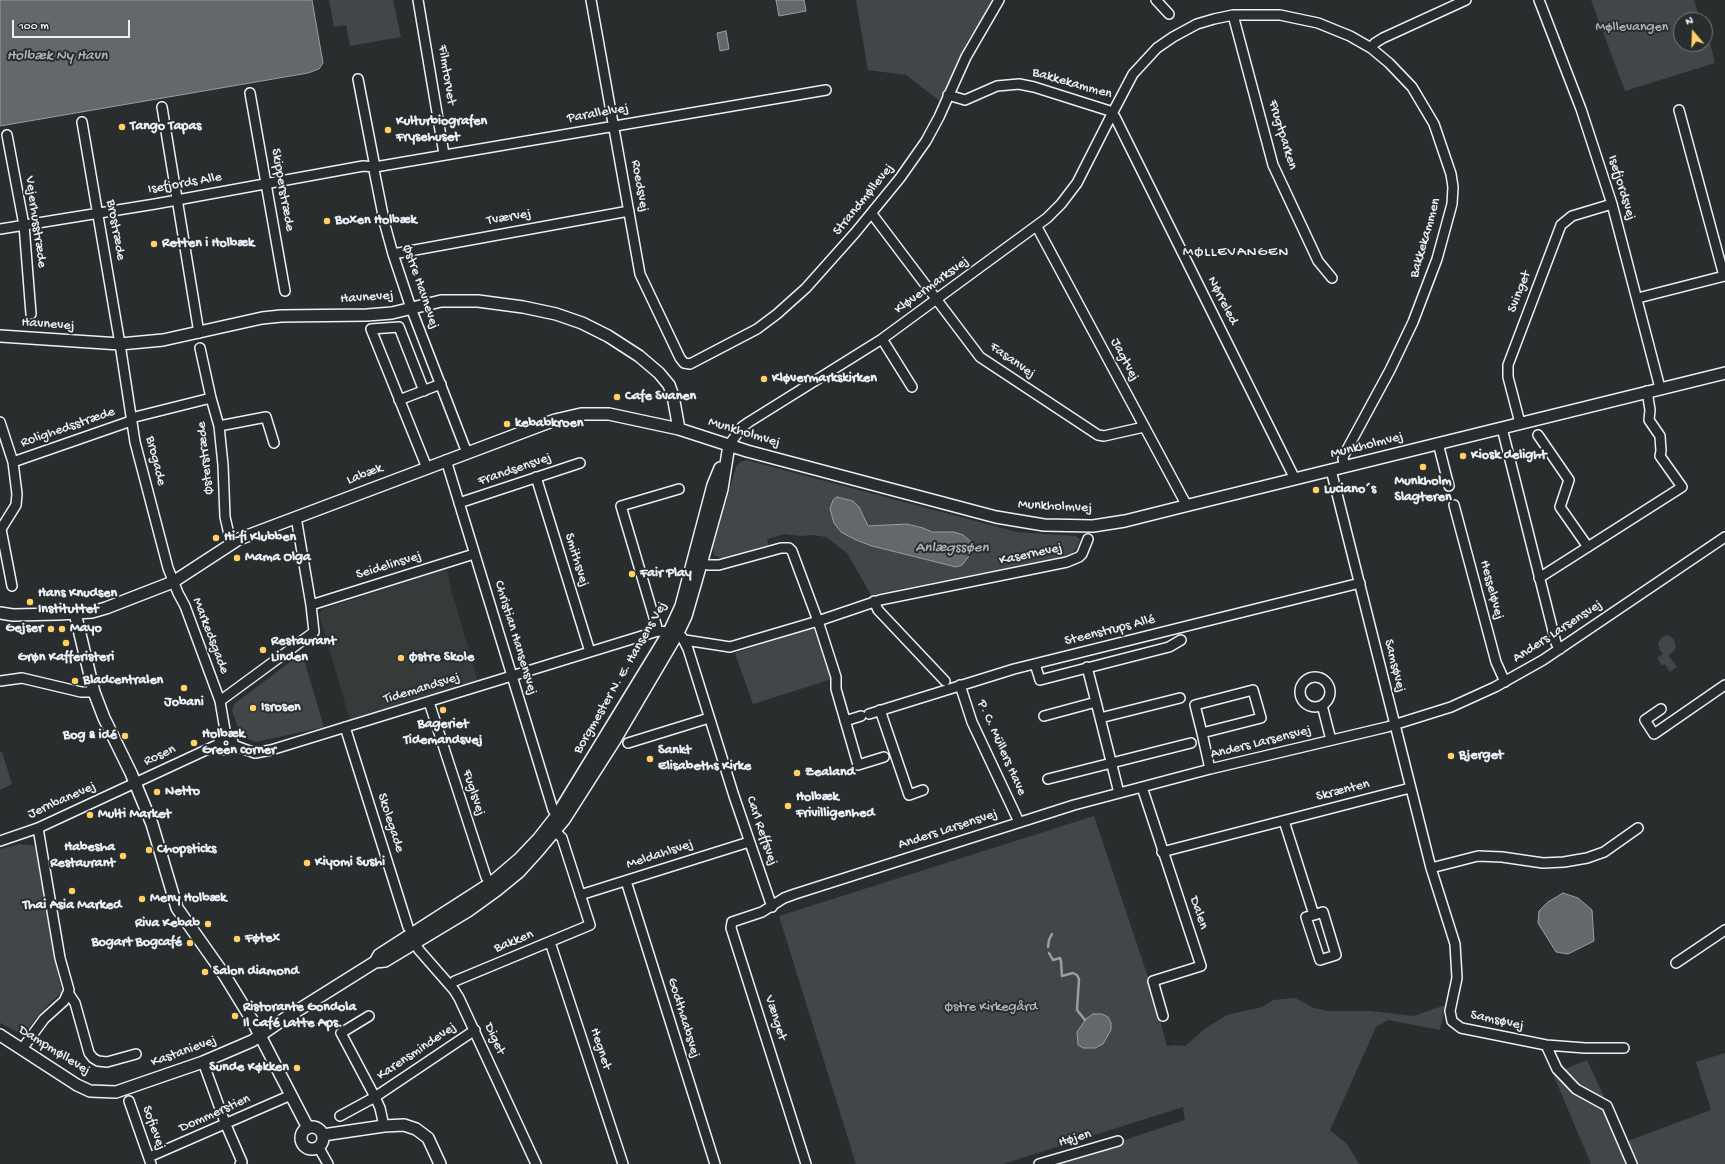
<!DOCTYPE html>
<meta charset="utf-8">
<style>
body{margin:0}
#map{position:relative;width:1725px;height:1164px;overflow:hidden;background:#2a2d2e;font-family:"Gochi Hand",sans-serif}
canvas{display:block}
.north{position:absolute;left:1673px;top:12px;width:40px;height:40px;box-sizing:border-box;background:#2a2d2e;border:1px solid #767b7f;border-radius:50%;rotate:341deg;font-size:11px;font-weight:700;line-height:16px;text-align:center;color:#e8f1f8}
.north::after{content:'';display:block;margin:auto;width:14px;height:18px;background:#ffd166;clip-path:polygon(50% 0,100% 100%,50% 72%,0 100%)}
.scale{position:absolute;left:12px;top:20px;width:118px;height:18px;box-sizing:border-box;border:2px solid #e8f1f8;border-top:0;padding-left:5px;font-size:12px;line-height:14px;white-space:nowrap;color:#e8f1f8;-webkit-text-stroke:3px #2a2d2e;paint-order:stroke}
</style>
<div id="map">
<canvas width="1725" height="1164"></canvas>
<div class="north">N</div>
<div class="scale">100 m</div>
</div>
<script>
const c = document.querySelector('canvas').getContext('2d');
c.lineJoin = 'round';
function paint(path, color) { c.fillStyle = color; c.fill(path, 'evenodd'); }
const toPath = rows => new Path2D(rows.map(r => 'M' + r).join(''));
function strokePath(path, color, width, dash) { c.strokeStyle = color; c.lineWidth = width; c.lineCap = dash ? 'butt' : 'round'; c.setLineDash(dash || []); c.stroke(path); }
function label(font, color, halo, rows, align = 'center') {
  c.font = font + ' "Gochi Hand",sans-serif'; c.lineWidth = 4; c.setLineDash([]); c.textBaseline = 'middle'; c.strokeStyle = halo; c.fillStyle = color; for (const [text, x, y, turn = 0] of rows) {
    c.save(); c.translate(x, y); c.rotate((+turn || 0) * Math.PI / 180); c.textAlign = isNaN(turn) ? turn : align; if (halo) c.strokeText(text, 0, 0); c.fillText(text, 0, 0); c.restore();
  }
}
paint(toPath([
 [447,569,451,589,478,681,350,720,319,614,323,609]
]), '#363a3b');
paint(toPath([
 [329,0,393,0,401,37,350,46,346,25,334,27],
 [856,0,995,0,967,42,941,102,906,75,868,70],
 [1591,0,1694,0,1700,20,1681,20,1681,44,1705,44,1705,32,1707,31,1715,63,1625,91],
 [746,460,1017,532,1076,536,1080,540,1077,547,1071,555,871,595,847,553,826,537,812,535,800,536,785,534,767,539,768,545,722,558,714,555,713,548,736,467,740,462],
 [815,627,832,679,753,704,735,653],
 [1668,635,1674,639,1676,648,1672,653,1668,655,1677,667,1670,672,1665,664,1662,666,1657,658,1663,654,1660,651,1658,643,1662,637],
 [302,653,324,727,256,742,245,738,239,730,232,711,234,704],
 [0,752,2,752,12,784,0,790],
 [1094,816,1148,977,1167,1046,1174,1045,1185,1046,1206,1028,1227,1015,1262,1007,1273,1000,1295,998,1314,1008,1328,1011,1370,1011,1414,1016,1445,1005,1440,1030,1388,1020,1376,1027,1330,1130,1347,1144,1359,1164,1052,1164,1185,1120,1183,1107,1003,1164,856,1164,779,916],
 [20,844,35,846,55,962,62,992,41,1012,23,1035,0,1023,0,849],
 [1725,1053,1725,1164,1591,1164,1553,1074,1587,1060,1625,1142,1711,1110,1696,1062]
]), '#424648');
const water = toPath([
 [0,0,312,0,323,63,319,69,308,73,0,126,0,0],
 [776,0,804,0,806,11,779,16,776,0],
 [726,31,729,49,720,51,717,33,726,31],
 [837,497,853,501,859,507,868,526,907,524,923,528,932,532,954,532,963,535,970,541,973,545,972,552,962,565,956,567,872,546,856,540,841,532,834,523,830,509,833,500,837,497],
 [1563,893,1578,898,1592,910,1594,941,1568,954,1556,952,1538,923,1539,911,1548,902,1563,893],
 [1093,1014,1102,1014,1108,1017,1111,1023,1111,1030,1103,1044,1095,1048,1083,1048,1078,1045,1077,1032,1086,1019,1093,1014]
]);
paint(water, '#63686b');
strokePath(water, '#989fa3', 1);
strokePath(toPath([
 [1048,947,1049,940,1052,934],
 [1049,953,1053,960,1060,958,1061,961,1062,976,1073,973,1077,975,1079,979,1077,1010,1085,1020]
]), '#989fa3', 2.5);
const minor = toPath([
 [418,0,444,154],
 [591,0,640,274,680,358,684,363,690,364,757,329,777,314,806,288,855,233,900,178,926,141,939,117,966,57,999,0],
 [1156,0,1169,14],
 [1539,0,1581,109,1612,204,1660,388],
 [1233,15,1273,165,1318,261,1332,278],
 [1371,48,1375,43,1383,38,1466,0],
 [358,79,375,167,374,170,385,225,393,254,411,308,467,453],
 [250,93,285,291],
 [948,95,965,100,997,86,1019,84,1034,87,1113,112,1133,74,1157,48,1173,37,1197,24,1214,19,1233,15,1280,15,1318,23,1350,36,1371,48,1389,63,1412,87,1434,124,1451,174,1453,187,1452,204,1437,259,1413,322,1390,370,1344,455,1343,459,1345,466],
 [162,107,199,333],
 [1111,115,1115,117,1295,479],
 [82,122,120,344,135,442,168,568,178,593,185,606,220,701,226,736],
 [7,135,24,225,31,314],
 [872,214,980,357,1098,435,1104,436,1144,427],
 [1037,227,1187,506],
 [0,229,155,204,363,166,375,167,826,90],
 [393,254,629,211],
 [1638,298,1724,276,1679,110],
 [882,339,912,387],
 [200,348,211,398,219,426,223,465,225,517,231,543],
 [424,391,399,327,371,329,427,468],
 [399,400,441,384],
 [131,418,211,398],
 [0,422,13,462,17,494,16,505,1,529],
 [1520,423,1508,377,1508,365,1561,225,1572,216,1612,204],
 [219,426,266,417,274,443],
 [1502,428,1556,643,1560,649],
 [1538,435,1569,480,1560,507,1588,547],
 [1438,443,1449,486],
 [729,445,742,427,749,422,882,339,1047,218,1061,204,1077,183,1113,112],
 [446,460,553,810,561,818],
 [13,462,131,421],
 [1331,470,1431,868,1455,944,1457,978,1450,1011,1452,1021,1461,1028,1546,1045,1585,1048,1624,1048],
 [536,477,590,652],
 [459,503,580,463],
 [1454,505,1496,662,1505,682],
 [1,529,12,586],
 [695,563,709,565,719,565,781,548,789,548,792,551,818,621,836,677,836,689,858,765,884,757],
 [1539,578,1682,487,1660,456,1661,451,1660,436,1649,420,1650,410,1647,391],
 [874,601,878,610,945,681],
 [311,605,474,554],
 [658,631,621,506,679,489],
 [682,637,688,649,734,796,772,907],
 [685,640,730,647,818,621,880,600,1067,562,1079,557,1082,554,1088,539],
 [1035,664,1040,680,1169,647,1181,640],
 [1087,667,1096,702],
 '1300 692a15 15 0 1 1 30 0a15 15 0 1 1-30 0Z',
 [0,681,22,678,81,692,94,692],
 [960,685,972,722,1019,822],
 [220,701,314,632,311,605,296,517],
 [429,702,486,877,495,888],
 [1322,705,1331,740],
 [1661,709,1645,720,1654,734,1725,685],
 [880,710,909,795,923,790],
 [869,714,1014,669,1360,583],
 [1044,716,1096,702,1119,793],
 [1100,718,1180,698],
 [845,721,861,716],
 [345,727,408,927],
 [1202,733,1261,718,1253,690,1195,705,1202,733,1210,769],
 '219 743a7 7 0 1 1 14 0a7 7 0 1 1-14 0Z',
 [628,743,709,718],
 [233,745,255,753,271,750,658,631,669,632],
 [1048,779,1191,743],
 [1142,787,1201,966,1153,981,1163,1016],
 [1284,821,1314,915,1306,917,1320,960,1336,955,1323,912,1314,915],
 [0,841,38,828,219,744],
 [1162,852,1410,788],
 [1431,868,1478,856,1502,857,1543,863,1564,862,1587,858,1604,852,1638,828],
 [626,881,715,1164],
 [580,895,749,842],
 [412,939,419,950,454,990,459,998,536,1164],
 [550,942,623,1164],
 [1676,963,1725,930],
 [450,985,455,981,590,925,562,838,551,827],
 [69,994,75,1003,89,1053,93,1058,98,1061,107,1062,136,1054],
 [369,1016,341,1033,375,1097,380,1108,384,1126],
 [1546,1045,1557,1069,1576,1089,1607,1106,1632,1164],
 [22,1049,44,1019,64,1001,69,990,60,958,38,828],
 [203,1062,226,1125,242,1162,240,1164],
 [129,1101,151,1164],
 [340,1116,375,1097,475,1030],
 [319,1148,328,1164],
 [149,1157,291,1095],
 [806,1164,731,928,732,922,762,912,784,898,795,894,1074,805,1210,769,1387,727,1451,707,1495,687,1543,660,1725,537],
 [1039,1164,1118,1141]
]);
const tertiary = toPath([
 [0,336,120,344,163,340,262,318,281,316,367,315,392,313,441,301,478,301,523,307,556,314,582,323,608,336,639,356,659,373,669,385,673,396,679,429],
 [0,613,13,615,59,614,92,612,106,608,173,582,239,539,555,420,581,414,609,414,679,429,747,451,996,517,1044,525,1093,526,1125,521,1185,506,1725,373],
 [75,613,94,692,104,718,131,773,152,824,177,908,225,976,252,1020,308,1128],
 [375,962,379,955,491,883,519,859,539,838,557,815,669,632,681,606,713,485,720,468],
 [0,1035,77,1085,90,1091,116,1092,203,1062,252,1041,284,1019,375,962,385,961,468,911,497,890,519,872,538,851,564,820,615,740,678,633,686,616,701,564,722,489,729,445],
 '301 1138a11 11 0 1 1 22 0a11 11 0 1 1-22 0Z',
 [323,1135,384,1126,404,1125,416,1129,428,1138,440,1164]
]);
strokePath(minor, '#e8f1f8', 12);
strokePath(tertiary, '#e8f1f8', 14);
strokePath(minor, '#2a2d2e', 9);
strokePath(tertiary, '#2a2d2e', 11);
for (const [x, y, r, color] of [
 [122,127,4,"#ffd166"],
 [388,130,4,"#ffd166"],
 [327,221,4,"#ffd166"],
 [154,244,4,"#ffd166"],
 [764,379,4,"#ffd166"],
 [617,397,4,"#ffd166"],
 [507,424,4,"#ffd166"],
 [1463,456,4,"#ffd166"],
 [1423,467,4,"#ffd166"],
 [1316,490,4,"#ffd166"],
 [216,538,4,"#ffd166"],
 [237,558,4,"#ffd166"],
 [632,574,4,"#ffd166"],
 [30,602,4,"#ffd166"],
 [51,629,4,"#ffd166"],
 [62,629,4,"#ffd166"],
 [66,643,4,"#ffd166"],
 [263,650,4,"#ffd166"],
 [401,658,4,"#ffd166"],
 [75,681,4,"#ffd166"],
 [184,688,4,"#ffd166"],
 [253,708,4,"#ffd166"],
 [443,710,4,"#ffd166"],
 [125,736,4,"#ffd166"],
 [194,743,4,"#ffd166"],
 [1451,756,4,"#ffd166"],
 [650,759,4,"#ffd166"],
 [797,773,4,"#ffd166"],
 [157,792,4,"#ffd166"],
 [788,806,4,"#ffd166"],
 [90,815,4,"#ffd166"],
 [149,850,4,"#ffd166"],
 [123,856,4,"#ffd166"],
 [307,863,4,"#ffd166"],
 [72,891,4,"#ffd166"],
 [142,899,4,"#ffd166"],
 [208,924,4,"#ffd166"],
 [237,939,4,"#ffd166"],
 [190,943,4,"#ffd166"],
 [205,972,4,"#ffd166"],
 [235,1016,4,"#ffd166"],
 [297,1068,4,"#ffd166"]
]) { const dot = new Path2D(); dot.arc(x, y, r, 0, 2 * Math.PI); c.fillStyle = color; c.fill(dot); strokePath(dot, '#2a2d2e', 1.5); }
label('14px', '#aeb5ba', '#2a2d2e', [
 ["Møllevangen",1632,28],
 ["Østre Kirkegård",991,1008]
]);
label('14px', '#e8f1f8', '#2a2d2e', [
 ["Filmtorvet",446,75,81],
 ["Bakkekammen",1072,84,16],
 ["Parallelvej",598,114,-10],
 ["Frugtparken",1282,135,73],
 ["Isefjords Alle",185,184,-10],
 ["Roedsvej",639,186,80],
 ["Isefjordsvej",1621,188,73],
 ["Skipperstræde",282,190,80],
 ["Strandmøllevej",864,200,-51],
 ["Tværvej",509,218,-10],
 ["Vejerhusstræde",35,222,82],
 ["Brostræde",115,230,80],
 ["Bakkekammen",1426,238,-74],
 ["Kløvermarksvej",932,286,-36],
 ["Østre Havnevej",420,287,71],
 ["Svinget",1520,292,-69],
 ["Havnevej",367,298,-4],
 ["Nørreled",1222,301,63],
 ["Havnevej",48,325,4],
 ["Jagtvej",1124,360,62],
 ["Fasanvej",1012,361,35],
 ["Rolighedsstræde",68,428,-19],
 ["Munkholmvej",744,433,17],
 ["Munkholmvej",1367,446,-14],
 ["Østerstræde",206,458,-96],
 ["Brogade",155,461,76],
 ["Frandsensvej",515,470,-19],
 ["Labæk",365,475,-21],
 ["Munkholmvej",1055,507,3],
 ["Kasernevej",1031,555,-12],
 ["Smithsvej",576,560,73],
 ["Seidelinsvej",389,566,-17],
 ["Hesseløvej",1491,590,75],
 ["Steenstrups Allé",1110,631,-14],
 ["Anders Larsensvej",1558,632,-33],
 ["Markedsgade",210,636,69],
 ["Christian Hansensvej",515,638,73],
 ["Samsøvej",1394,666,76],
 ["Borgmester N. E. Hansens Vej",621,678,-60],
 ["Tidemandsvej",422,689,-17],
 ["Anders Larsensvej",1261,743,-14],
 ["P. C. Müllers Have",1001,748,66],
 ["Rosen",160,756,-25],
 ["Skrænten",1343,791,-14],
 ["Fuglsvej",473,793,72],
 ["Jernbanevej",62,801,-24],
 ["Skolegade",390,823,72],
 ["Anders Larsensvej",948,830,-18],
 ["Carl Reffsvej",761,831,71],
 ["Meldahlsvej",660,855,-18],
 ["Dalen",1198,913,71],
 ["Bakken",514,942,-22],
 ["Godthaabsvej",683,1018,73],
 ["Vænget",775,1018,72],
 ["Samsøvej",1497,1021,12],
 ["Diget",494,1039,65],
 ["Hegnet",600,1049,72],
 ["Dampmøllevej",54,1051,32],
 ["Kastanievej",184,1052,-20],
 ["Karensmindevej",417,1052,-34],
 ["Dommerstien",215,1114,-24],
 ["Sofievej",153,1128,70],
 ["Højen",1075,1139,-16]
]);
label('bold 14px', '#e8f1f8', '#2a2d2e', [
 ["Kulturbiografen",396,122],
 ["Frysehuset",396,138],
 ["Tango Tapas",130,127],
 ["Boxen Holbæk",335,221],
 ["Retten i Holbæk",162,244],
 ["Kløvermarkskirken",772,379],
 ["Cafe Svanen",625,397],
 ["kebabkroen",515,424],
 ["Kiosk delight",1471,456],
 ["Munkholm",1423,482,"center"],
 ["Slagteren",1423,498,"center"],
 ["Luciano´s",1324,490],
 ["Hi-fi Klubben",224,538],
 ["Mama Olga",245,558],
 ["Fair Play",640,574],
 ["Hans Knudsen",38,594],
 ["Instituttet",38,610],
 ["Gejser",43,629,"right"],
 ["Mayo",70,629],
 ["Restaurant",271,642],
 ["Linden",271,658],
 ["Grøn Kafferisteri",66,658,"center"],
 ["Østre Skole",409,658],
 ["Bladcentralen",83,681],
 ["Jobani",184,703,"center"],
 ["Isrosen",261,708],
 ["Bageriet",443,725,"center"],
 ["Tidemandsvej",443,741,"center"],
 ["Holbæk",202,735],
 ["Green corner",202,751],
 ["Bog & idé",117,736,"right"],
 ["Sankt",658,751],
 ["Elisabeths Kirke",658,767],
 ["Bjerget",1459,756],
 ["Zealand",805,773],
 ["Netto",165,792],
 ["Holbæk",796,798],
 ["Frivilligenhed",796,814],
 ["Multi Market",98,815],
 ["Habesha",115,848,"right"],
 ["Restaurant",115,864,"right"],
 ["Chopsticks",157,850],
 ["Kiyomi Sushi",315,863],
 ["Meny Holbæk",150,899],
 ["Thai Asia Marked",72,906,"center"],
 ["Riva Kebab",200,924,"right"],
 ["Føtex",245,939],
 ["Bogart Bogcafé",182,943,"right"],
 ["Salon diamond",213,972],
 ["Ristorante Gondola",243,1008],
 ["Il Café Latte Aps.",243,1024],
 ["Sunde Køkken",289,1068,"right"]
], 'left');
label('italic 15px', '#acb3b9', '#2a2d2e', [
 ["Holbæk Ny Havn",57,57],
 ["Anlægssøen",952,549]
]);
c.letterSpacing = '1px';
label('15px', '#e8f1f8', '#2a2d2e', [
 ["MØLLEVANGEN",1236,253]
]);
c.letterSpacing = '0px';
</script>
